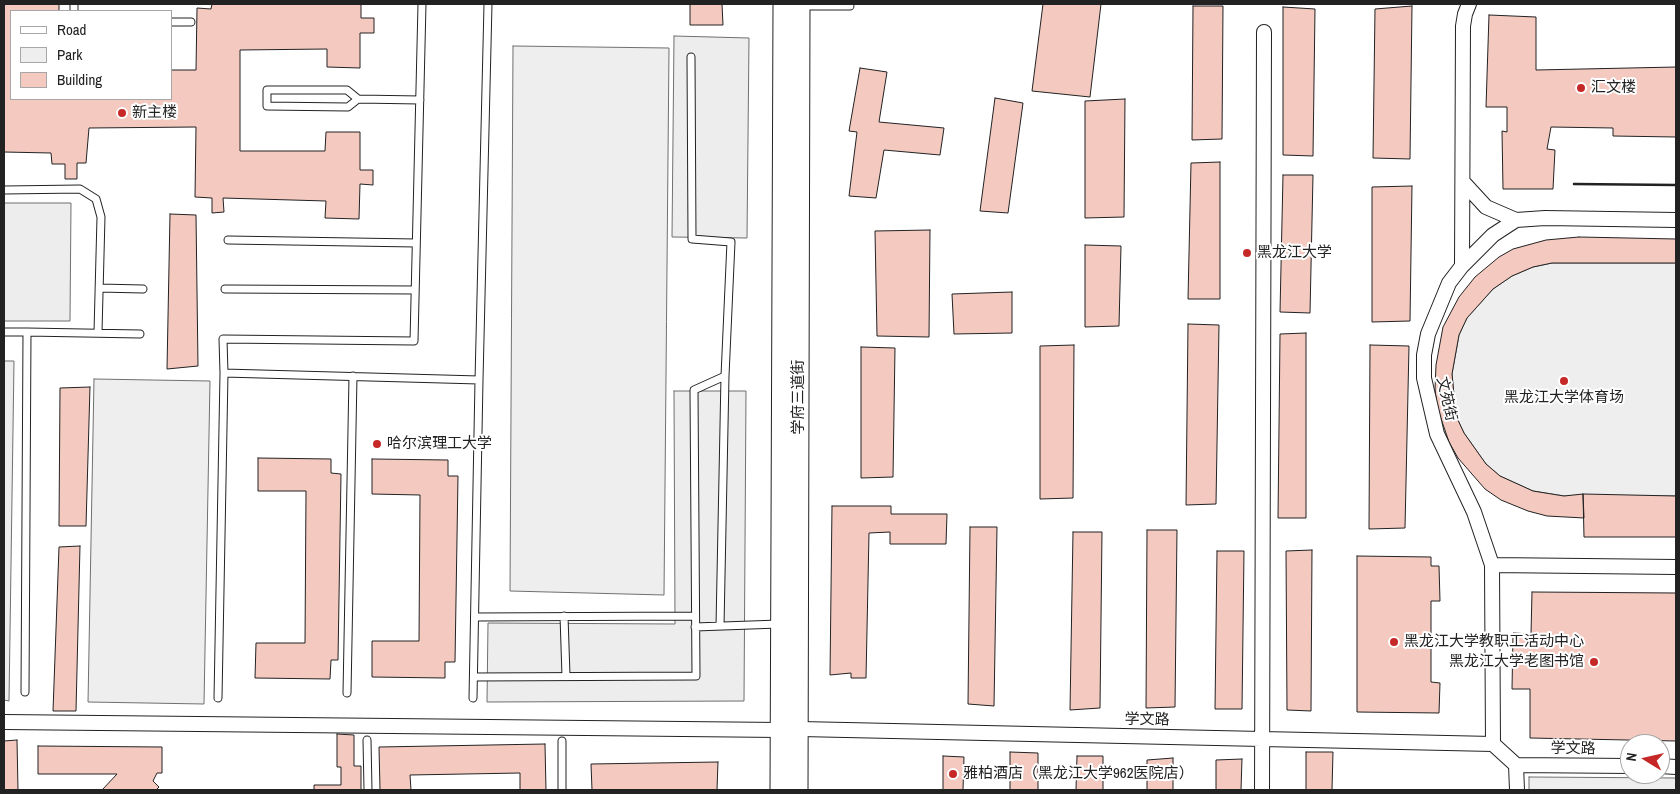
<!DOCTYPE html>
<meta charset="utf-8">
<style>
body{margin:0}
#map{position:relative;width:1680px;height:794px;overflow:hidden;background:#fff;font-family:"Archivo Narrow",sans-serif}
canvas{display:block}
.frame{position:absolute;inset:0;border:5px solid #222;pointer-events:none}
.legend{position:absolute;left:10px;top:10px;width:162px;height:90px;box-sizing:border-box;background:#fff;border:1px solid #a7a7a7;margin:0;padding:6px 9px;list-style:none;font-size:15px;color:#222}
.legend li{display:flex;align-items:center;gap:10px;height:25px}
.legend b{width:25px;border:1px solid #a7a7a7}
.north{position:absolute;left:1620px;top:734px;width:50px;height:50px;box-sizing:border-box;background:#fff;border:1px solid #a7a7a7;border-radius:50%;rotate:279deg;font-size:14px;font-weight:700;line-height:20px;text-align:center;color:#222}
.north::after{content:'';display:block;margin:auto;width:18px;height:22px;background:#c62828;clip-path:polygon(50% 0,100% 100%,50% 72%,0 100%)}
</style>
<div id="map">
<canvas width="1680" height="794"></canvas>
<div class="frame"></div>
<ul class="legend">
<li><b style="height:6px;background:#fff"></b>Road</li>
<li><b style="height:14px;background:#eee"></b>Park</li>
<li><b style="height:14px;background:#f3c9c0"></b>Building</li>
</ul>
<div class="north">N</div>
</div>
<script>
const c = document.querySelector('canvas').getContext('2d');
c.lineJoin = 'round';
function paint(path, color) { c.fillStyle = color; c.fill(path, 'evenodd'); }
const toPath = rows => new Path2D(rows.map(r => 'M' + r).join(''));
function strokePath(path, color, width, dash) { c.strokeStyle = color; c.lineWidth = width; c.lineCap = dash ? 'butt' : 'round'; c.setLineDash(dash || []); c.stroke(path); }
function label(font, color, halo, rows, align = 'center') {
  c.font = font + ' "Archivo Narrow","Noto Sans SC",sans-serif'; c.lineWidth = 4; c.setLineDash([]); c.textBaseline = 'middle'; c.strokeStyle = halo; c.fillStyle = color; for (const [text, x, y, turn = 0] of rows) {
    c.save(); c.translate(x, y); c.rotate((+turn || 0) * Math.PI / 180); c.textAlign = isNaN(turn) ? turn : align; if (halo) c.strokeText(text, 0, 0); c.fillText(text, 0, 0); c.restore();
  }
}
const green = toPath([
 [513,46,669,48,664,595,510,591,513,46],
 [1552,263,1676,263,1676,496,1564,496,1533,491,1500,476,1486,464,1464,433,1456,416,1452,374,1459,335,1467,318,1493,289,1512,276,1533,267,1552,263],
 [4,361,14,361,9,701,4,700,4,361],
 [94,379,210,381,204,704,88,702,94,379],
 [1529,777,1676,778,1676,790,1529,790,1529,777]
]);
paint(green, '#eee');
strokePath(green, '#6f6f6f', 1);
const parking = toPath([
 [674,36,749,38,747,238,672,237,674,36],
 [4,203,71,203,70,321,4,321,4,203],
 [674,391,746,391,744,701,487,702,488,623,675,624,674,391]
]);
paint(parking, '#ededed');
strokePath(parking, '#6f6f6f', 1);
const building = toPath([
 [4,4,59,4,59,11,11,11,11,99,171,99,171,70,196,70,197,8,211,9,212,4,361,4,361,18,374,18,374,33,360,33,360,68,327,67,327,49,240,50,240,151,325,151,326,132,360,132,360,170,373,170,373,185,360,184,359,219,325,218,326,201,223,198,224,212,212,213,212,198,195,197,196,127,89,128,86,163,77,163,77,179,65,179,65,164,52,164,51,153,4,152,4,4],
 [690,4,722,4,723,25,690,25,690,4],
 [1043,4,1101,4,1090,97,1032,91,1043,4],
 [1193,6,1223,6,1222,139,1192,140,1193,6],
 [1412,6,1410,159,1373,158,1375,9,1412,6],
 [1283,7,1315,9,1313,156,1283,155,1283,7],
 [1489,15,1536,17,1536,70,1676,67,1676,137,1613,136,1613,128,1551,127,1547,149,1555,150,1553,189,1503,189,1502,131,1507,132,1507,107,1486,107,1489,15],
 [860,68,887,72,879,122,944,128,940,155,884,150,876,198,849,196,857,132,849,131,860,68],
 [995,98,1023,103,1008,213,980,211,995,98],
 [1125,99,1124,217,1085,218,1085,101,1125,99],
 [1220,162,1220,299,1188,299,1191,163,1220,162],
 [1283,175,1313,175,1310,313,1280,312,1283,175],
 [1412,186,1410,321,1372,322,1372,187,1412,186],
 [170,214,196,215,198,366,167,369,170,214],
 [930,230,929,337,877,336,875,231,930,230],
 [1579,237,1676,239,1676,263,1552,263,1533,267,1512,276,1493,289,1467,318,1459,335,1452,374,1456,416,1464,433,1486,464,1500,476,1533,491,1564,496,1583,494,1584,518,1547,516,1528,511,1501,500,1485,489,1458,458,1449,442,1437,407,1435,389,1436,365,1443,327,1459,297,1475,277,1499,257,1513,249,1546,240,1579,237],
 [1085,245,1121,246,1119,326,1085,327,1085,245],
 [1012,292,1012,333,954,334,952,294,1012,292],
 [1188,324,1219,325,1216,504,1186,505,1188,324],
 [1306,333,1306,518,1278,518,1280,334,1306,333],
 [1074,345,1073,498,1040,499,1040,346,1074,345],
 [1370,345,1409,346,1405,528,1369,529,1370,345],
 [861,347,895,348,893,477,861,478,861,347],
 [90,387,86,526,59,526,60,388,90,387],
 [258,458,331,459,331,473,341,474,338,660,331,660,330,679,255,678,256,643,305,643,306,491,258,491,258,458],
 [372,459,448,460,448,476,458,476,455,662,445,662,445,678,372,677,372,641,419,641,420,495,372,494,372,459],
 [1583,494,1676,496,1676,537,1584,537,1583,494],
 [832,506,891,506,891,514,947,514,946,544,890,544,890,532,869,533,866,678,851,678,851,673,830,675,832,506],
 [970,527,997,527,994,706,968,704,970,527],
 [1147,530,1177,530,1175,707,1146,708,1147,530],
 [1073,532,1102,532,1100,708,1070,710,1073,532],
 [80,546,76,711,53,711,59,547,80,546],
 [1312,550,1311,711,1287,710,1286,551,1312,550],
 [1217,551,1244,551,1242,709,1215,709,1217,551],
 [1357,556,1431,557,1431,566,1439,566,1440,601,1431,601,1431,682,1440,683,1439,713,1357,712,1357,556],
 [1532,592,1676,593,1676,741,1530,738,1530,689,1512,689,1513,633,1531,634,1532,592],
 [337,734,354,735,354,766,361,766,361,790,314,790,314,785,341,785,341,767,337,767,337,734],
 [17,740,18,790,4,790,4,741,17,740],
 [545,744,546,790,520,790,520,773,410,775,411,790,380,790,379,747,545,744],
 [38,746,162,747,162,773,157,773,153,781,159,787,156,790,102,790,117,774,38,774,38,746],
 [1010,752,1038,753,1038,790,1010,790,1010,752],
 [1306,752,1333,752,1332,790,1306,790,1306,752],
 [943,756,964,757,963,790,943,790,943,756],
 [1077,756,1103,756,1103,790,1076,790,1077,756],
 [1173,758,1173,790,1147,790,1147,760,1173,758],
 [1242,759,1241,790,1216,790,1216,760,1242,759],
 [718,762,717,790,592,790,591,764,718,762]
]);
paint(building, '#f3c9c0');
strokePath(building, '#222', 1);
const lane = toPath([
 [74,4,74,11],
 [800,6,850,6],
 [171,22,191,22],
 [358,99,347,90,267,90,267,106,348,107,358,99,420,100],
 [4,190,80,189,96,199,101,217,98,332],
 [228,240,416,243],
 [99,288,143,289],
 [225,289,415,290],
 [4,332,27,332,25,692],
 [27,332,140,334],
 [224,373,223,339,414,341,422,4],
 [564,616,566,676],
 [475,617,695,616],
 [720,626,725,376],
 [695,627,779,624],
 [474,677,696,676,694,390,725,376,731,242,692,239,691,57],
 [347,693,353,376],
 [218,698,224,373,479,380,488,4],
 [473,698,479,380],
 [367,740,368,790],
 [562,790,562,741]
]);
const street = toPath([
 [1469,4,1465,14,1463,26,1462,266,1449,283,1428,334,1424,355,1424,378,1437,434,1474,512,1492,565,1493,744,1516,765,1517,790],
 [1463,182,1486,207,1516,220],
 [1462,266,1493,235,1516,220,1545,218,1676,220],
 [1492,565,1676,567],
 [4,722,780,730],
 [800,729,1493,744],
 [1516,765,1630,766],
 [1660,766,1676,767],
 [1262,790,1264,32]
]);
const secondary = toPath([
 [780,790,783,4],
 [798,790,800,4]
]);
strokePath(lane, '#222', 9);
strokePath(street, '#222', 16);
strokePath(secondary, '#222', 21);
strokePath(lane, '#fff', 7);
strokePath(street, '#fff', 14);
strokePath(secondary, '#fff', 19);
strokePath(toPath([
 [1574,184,1676,185]
]), '#222', 2.5);
for (const [x, y, r, color] of [
 [1581,88,5,"#c62828"],
 [122,113,5,"#c62828"],
 [1247,253,5,"#c62828"],
 [1564,381,5,"#c62828"],
 [377,444,5,"#c62828"],
 [1394,642,5,"#c62828"],
 [1594,662,5,"#c62828"],
 [953,774,5,"#c62828"]
]) { const dot = new Path2D(); dot.arc(x, y, r, 0, 2 * Math.PI); c.fillStyle = color; c.fill(dot); strokePath(dot, '#fff', 2); }
label('15px', '#222', '#fff', [
 ["汇文楼",1591,88],
 ["新主楼",132,113],
 ["黑龙江大学",1257,253],
 ["黑龙江大学体育场",1564,398,"center"],
 ["哈尔滨理工大学",387,444],
 ["黑龙江大学教职工活动中心",1404,642],
 ["黑龙江大学老图书馆",1584,662,"right"],
 ["雅柏酒店（黑龙江大学962医院店）",963,774]
], 'left');
label('15px', '#222', '#fff', [
 ["学府三道街",799,397,-90],
 ["文苑街",1446,399,77],
 ["学文路",1147,720,1],
 ["学文路",1573,749,1]
]);
</script>
